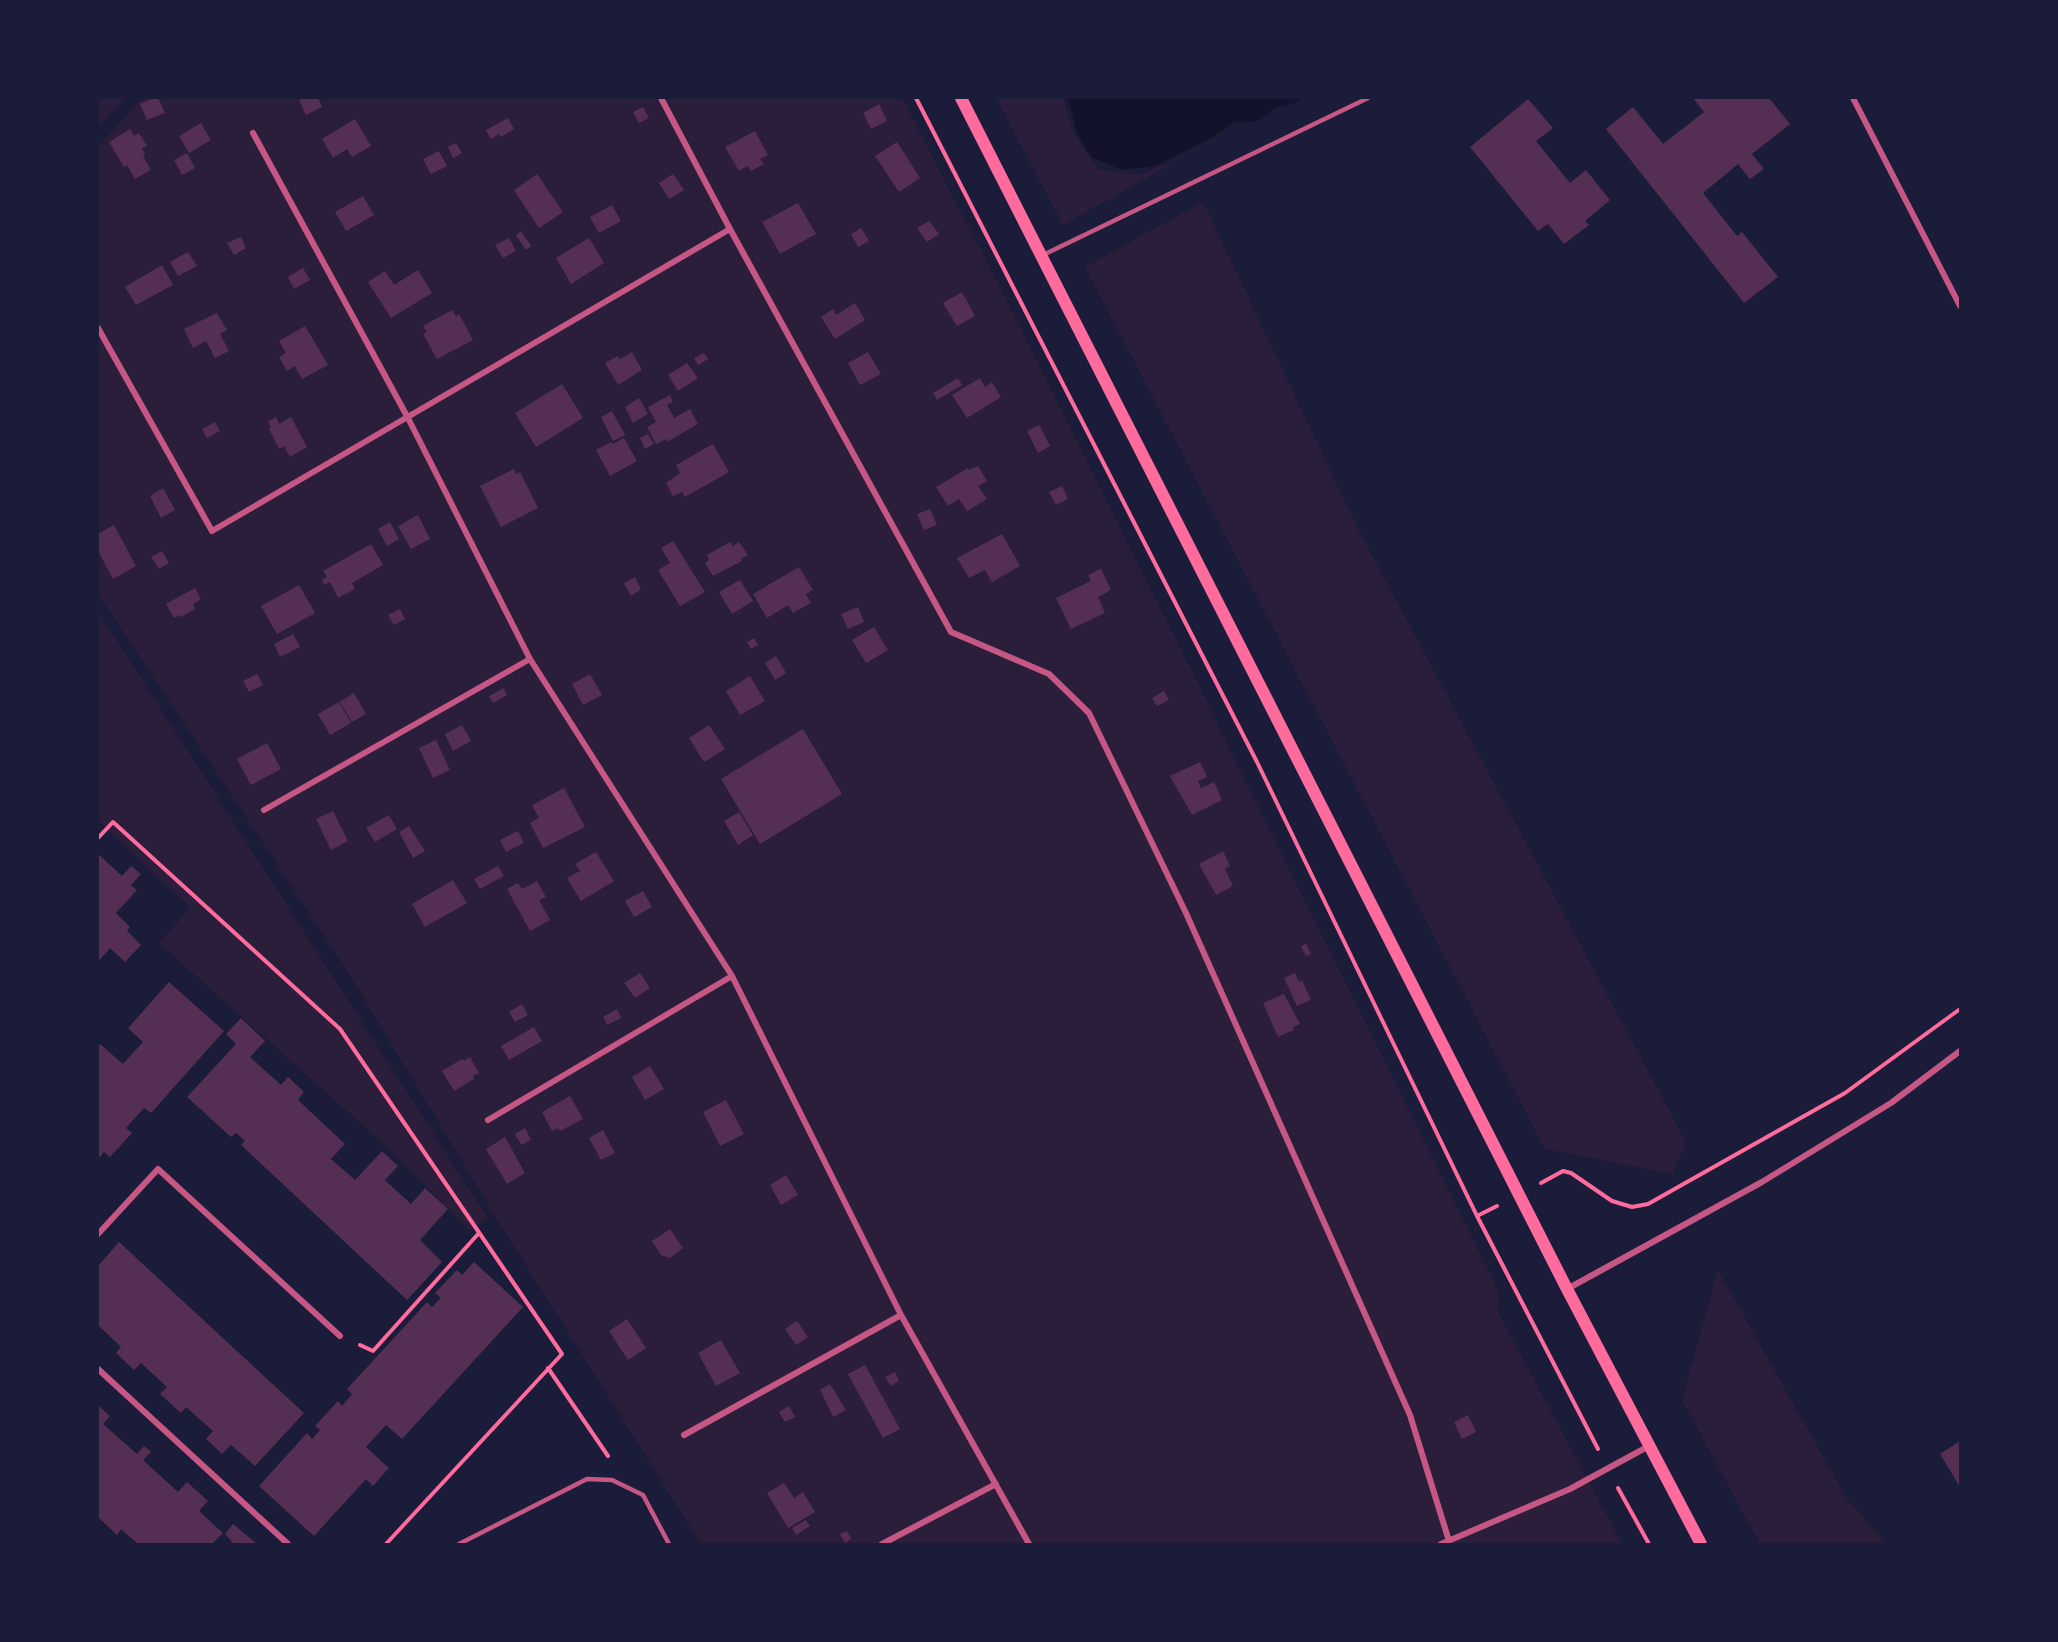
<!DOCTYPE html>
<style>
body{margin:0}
#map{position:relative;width:2058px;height:1642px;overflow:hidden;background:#1b1b3a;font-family:Lato,sans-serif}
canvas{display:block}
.frame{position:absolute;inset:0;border:99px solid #1b1b3a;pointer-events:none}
</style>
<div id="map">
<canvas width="2058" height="1642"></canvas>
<div class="frame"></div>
</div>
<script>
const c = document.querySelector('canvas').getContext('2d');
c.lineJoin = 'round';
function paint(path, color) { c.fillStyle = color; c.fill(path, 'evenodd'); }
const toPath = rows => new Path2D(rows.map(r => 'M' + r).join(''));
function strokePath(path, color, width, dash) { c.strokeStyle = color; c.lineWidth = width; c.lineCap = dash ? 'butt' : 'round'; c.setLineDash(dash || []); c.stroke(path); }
paint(toPath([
 [98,98,125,98,98,128],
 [142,98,902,98,1020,326,1499,1292,1498,1312,1622,1544,701,1544,495,1216,345,967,98,594,98,147],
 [996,98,1064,98,1072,131,1098,169,1139,175,1182,158,1063,225],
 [1203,202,1358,529,1686,1142,1673,1174,1545,1149,1085,267],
 [98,611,488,1218,470,1231,385,1145,159,943,190,908,98,820],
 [1718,1270,1847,1499,1887,1544,1760,1544,1682,1400]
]), '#2a1e3b');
paint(toPath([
 [1068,98,1303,98,1296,103,1275,108,1258,121,1232,123,1215,136,1155,166,1122,170,1091,157,1077,133]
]), '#12122b');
paint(toPath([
 [154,98,158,98,165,113,147,120,140,104],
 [304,98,318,98,322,107,306,115,299,100],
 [1693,98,1769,98,1790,124,1752,154,1764,169,1750,179,1738,164,1703,193,1737,236,1742,232,1778,277,1744,303,1606,129,1633,107,1663,144,1704,112],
 [1528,99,1553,128,1536,141,1570,183,1586,170,1610,200,1585,221,1589,225,1564,244,1548,224,1538,231,1470,147],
 [879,104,887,121,871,129,863,113],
 [643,107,649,118,639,123,633,112],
 [508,118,514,129,501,137,499,134,491,139,486,130],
 [355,119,371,146,352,157,347,149,333,158,322,139],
 [201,123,211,140,189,153,179,136],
 [130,129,134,136,139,133,147,146,142,148,145,154,143,156,151,170,135,179,127,165,124,167,109,142],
 [755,131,768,155,760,159,764,164,751,171,748,166,739,171,725,147],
 [897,142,920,178,899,192,875,156],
 [456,143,462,153,453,158,448,147],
 [439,151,447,166,431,174,423,159],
 [187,153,195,168,182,175,174,160],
 [537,174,563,212,539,228,514,190],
 [673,174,684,190,669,199,659,183],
 [363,196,374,215,346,231,335,212],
 [798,203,816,234,780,254,762,222],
 [612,205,621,221,599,233,590,217],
 [929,221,939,234,927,242,917,228],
 [861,228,869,241,858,247,851,234],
 [521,231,531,246,526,250,516,235],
 [241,237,246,248,234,255,227,243],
 [509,238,516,251,503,258,495,245],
 [589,238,604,263,571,284,556,258],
 [188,252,197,266,178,276,170,262],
 [162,265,173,285,136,305,125,287],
 [303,268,310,280,294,289,288,277],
 [418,270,432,293,391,318,368,282,385,271,394,285],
 [962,292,975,316,957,326,943,303],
 [855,303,865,320,835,339,821,317,833,309,836,315],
 [452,310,456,316,459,314,473,340,437,359,423,334,427,332,423,326],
 [217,313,227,330,220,334,229,351,215,358,206,341,193,348,184,329],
 [305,326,328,365,302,379,295,366,287,371,279,357,286,353,279,341],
 [632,352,642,370,618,385,605,363,618,356,620,359],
 [868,352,881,374,860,385,848,363],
 [704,353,708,359,698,365,694,358],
 [687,363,698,378,678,391,668,375],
 [958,378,962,385,937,400,933,393],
 [980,378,985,387,992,382,1001,397,967,418,952,395],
 [562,384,583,418,536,447,515,413],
 [670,395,673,402,667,405,674,418,690,409,698,424,667,442,666,439,656,444,647,427,656,422,648,407],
 [639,398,648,414,633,423,625,407],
 [612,411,625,435,613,441,601,417],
 [276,417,279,424,291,417,307,447,290,457,284,446,279,449,269,429,271,428,268,422],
 [215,422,220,431,207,438,202,429],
 [1039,425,1050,446,1038,453,1027,431],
 [648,434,654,444,645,449,640,438],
 [624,438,637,461,610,476,596,450,611,442,613,444],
 [713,444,729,472,685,497,682,492,673,496,666,483,680,473,676,465],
 [978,466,987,481,978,486,987,499,967,511,959,499,948,506,936,487,968,468,969,470],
 [514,469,516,474,520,472,538,508,501,527,480,486],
 [1062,486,1068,499,1056,505,1049,492],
 [163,488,175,510,161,518,150,496],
 [930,509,937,525,924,530,917,514],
 [418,515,430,539,411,549,398,526],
 [390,522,399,539,387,546,378,529],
 [114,525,136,566,113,579,98,551,98,534],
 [1002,534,1020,566,992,582,985,570,969,578,957,558],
 [673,541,705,592,680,606,658,570,670,563,661,548],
 [730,542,733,546,739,542,748,555,741,559,742,561,713,576,705,563,709,560,707,555],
 [371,544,383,565,352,583,355,589,338,598,330,582,324,585,322,580,327,577,323,571],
 [162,551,169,563,159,569,151,557],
 [799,567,813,590,806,594,811,603,793,613,788,605,767,618,753,594],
 [1101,569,1111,590,1098,597,1105,613,1071,629,1056,598,1091,581,1088,575],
 [635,577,641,589,631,596,624,583],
 [740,580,753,601,732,614,719,592],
 [299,585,315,613,277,634,261,606],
 [195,588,201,599,193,604,195,609,181,617,180,615,174,618,166,604],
 [858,607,864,622,848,629,841,614],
 [400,609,405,619,394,625,388,615],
 [874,627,888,650,866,663,852,640],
 [293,634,300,647,280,657,274,644],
 [754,638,758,645,751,649,747,642],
 [776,656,786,673,775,680,765,663],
 [257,674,263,685,249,692,243,681],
 [590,674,602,695,583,705,572,684],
 [750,676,765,701,740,715,726,691],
 [504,688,507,695,493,703,489,696],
 [1164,691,1169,700,1157,706,1152,698],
 [354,693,366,714,352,722,340,702],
 [339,702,351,723,330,735,318,714],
 [462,725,471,741,453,751,445,734],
 [709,725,725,749,704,762,689,738],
 [803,729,842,794,760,844,721,779],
 [436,740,450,770,433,778,419,748],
 [267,743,281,769,251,785,237,759],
 [1200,762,1207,777,1198,781,1201,788,1214,782,1222,800,1192,815,1170,776],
 [564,788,585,827,543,848,530,823,539,818,532,805],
 [333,811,348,841,331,850,316,819],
 [739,812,753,835,738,845,724,821],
 [389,815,397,829,375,842,366,828],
 [409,826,425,851,413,858,399,832],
 [518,831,524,843,506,852,500,840],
 [1223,851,1230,866,1225,869,1233,886,1216,895,1199,864],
 [596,852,614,881,581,901,567,878,580,871,575,864],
 [98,854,122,876,131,866,141,874,131,885,137,890,116,913,130,927,127,931,141,945,125,962,110,948,98,962],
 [498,866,504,876,480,889,474,879],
 [453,880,467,903,425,927,412,904],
 [537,881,546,897,539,900,550,920,530,931,507,889,518,883,522,889],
 [643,891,652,907,634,917,625,901],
 [1306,944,1311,954,1306,956,1301,946],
 [640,973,650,988,635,998,624,983],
 [1295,973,1299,982,1302,980,1311,1000,1297,1006,1284,978],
 [169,982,224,1031,151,1113,144,1108,126,1128,132,1133,110,1157,104,1152,98,1159,98,1047,100,1044,123,1064,143,1042,128,1028],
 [1284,994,1300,1024,1293,1027,1294,1030,1278,1037,1263,1003],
 [522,1004,528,1015,515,1022,509,1012],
 [617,1009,621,1018,607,1025,603,1017],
 [241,1018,265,1041,250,1057,281,1085,288,1077,304,1092,298,1100,345,1144,331,1159,355,1180,382,1151,398,1166,385,1180,411,1204,425,1188,448,1209,420,1240,442,1262,407,1300,241,1145,245,1141,236,1133,231,1137,187,1097,236,1044,226,1034],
 [534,1027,542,1041,509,1060,501,1046],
 [470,1057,479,1073,473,1076,474,1079,454,1091,442,1071,462,1059,464,1061],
 [650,1066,664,1089,645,1100,632,1077],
 [570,1096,583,1119,560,1131,558,1128,552,1131,542,1112],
 [726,1100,744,1134,720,1146,703,1112],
 [525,1128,531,1140,521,1145,515,1134],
 [603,1130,615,1153,601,1160,589,1138],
 [505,1137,525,1173,507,1184,486,1149],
 [786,1175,798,1195,781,1205,770,1185],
 [670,1229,683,1248,670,1258,661,1255,652,1241],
 [119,1242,304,1413,255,1466,231,1445,222,1454,206,1439,213,1431,186,1407,181,1413,160,1394,167,1387,141,1363,134,1370,116,1353,121,1347,98,1325,98,1266],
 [474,1262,523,1307,402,1439,386,1425,366,1447,389,1468,373,1486,366,1479,314,1536,259,1486,307,1433,312,1439,320,1430,315,1426,338,1401,342,1406,352,1394,347,1389,427,1302,432,1307,441,1298,435,1293,457,1270,462,1275],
 [627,1319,646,1348,628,1360,609,1331],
 [797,1321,808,1337,796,1345,785,1329],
 [721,1340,740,1373,716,1386,698,1353],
 [865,1365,900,1429,883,1438,848,1374],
 [895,1372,899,1381,891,1386,885,1377],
 [830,1384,846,1410,833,1417,820,1390],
 [98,1405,110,1416,103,1424,137,1454,144,1446,151,1452,143,1460,178,1492,187,1482,208,1501,199,1511,223,1533,212,1544,138,1544,121,1529,117,1535,98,1517],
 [789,1406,795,1417,785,1422,779,1412],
 [1468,1415,1476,1432,1462,1439,1454,1422],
 [1960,1441,1960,1487,1940,1454],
 [784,1483,794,1498,803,1492,815,1512,788,1528,767,1493],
 [806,1520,810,1526,796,1535,792,1528],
 [233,1524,257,1544,230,1544,232,1542,225,1534],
 [847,1531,851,1539,845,1543,840,1534]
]), '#542f53');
strokePath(toPath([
 [916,98,1257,762,1477,1216,1598,1449],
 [98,838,113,822,340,1029,562,1354,386,1544],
 [1541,1183,1563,1171,1571,1173,1612,1201,1632,1207,1648,1204,1845,1093,1960,1009],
 [1477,1216,1497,1206],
 [360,1345,373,1351,479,1233],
 [548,1368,608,1456],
 [1618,1488,1649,1544]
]), '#ff6b9d', 4);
strokePath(toPath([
 [1043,255,1368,98],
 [459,1544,587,1479,612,1480,643,1495,669,1544]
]), '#c65784', 4.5);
strokePath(toPath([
 [661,98,730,229,951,632,1049,674,1089,713,1186,913,1410,1415,1449,1541],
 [1853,98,1960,306],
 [253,133,408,418,530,659,732,976,901,1315,1029,1544],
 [98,328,212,531,730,229],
 [264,810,530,659],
 [488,1120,732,976],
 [98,1234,158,1169,340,1336],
 [1567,1289,1762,1182,1891,1103,1960,1051],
 [98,1369,288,1544],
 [684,1435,901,1315],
 [882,1544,996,1484],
 [1441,1544,1570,1489,1649,1446]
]), '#c65784', 6);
strokePath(toPath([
 [961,98,1567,1289,1701,1544]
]), '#ff6b9d', 12);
</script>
